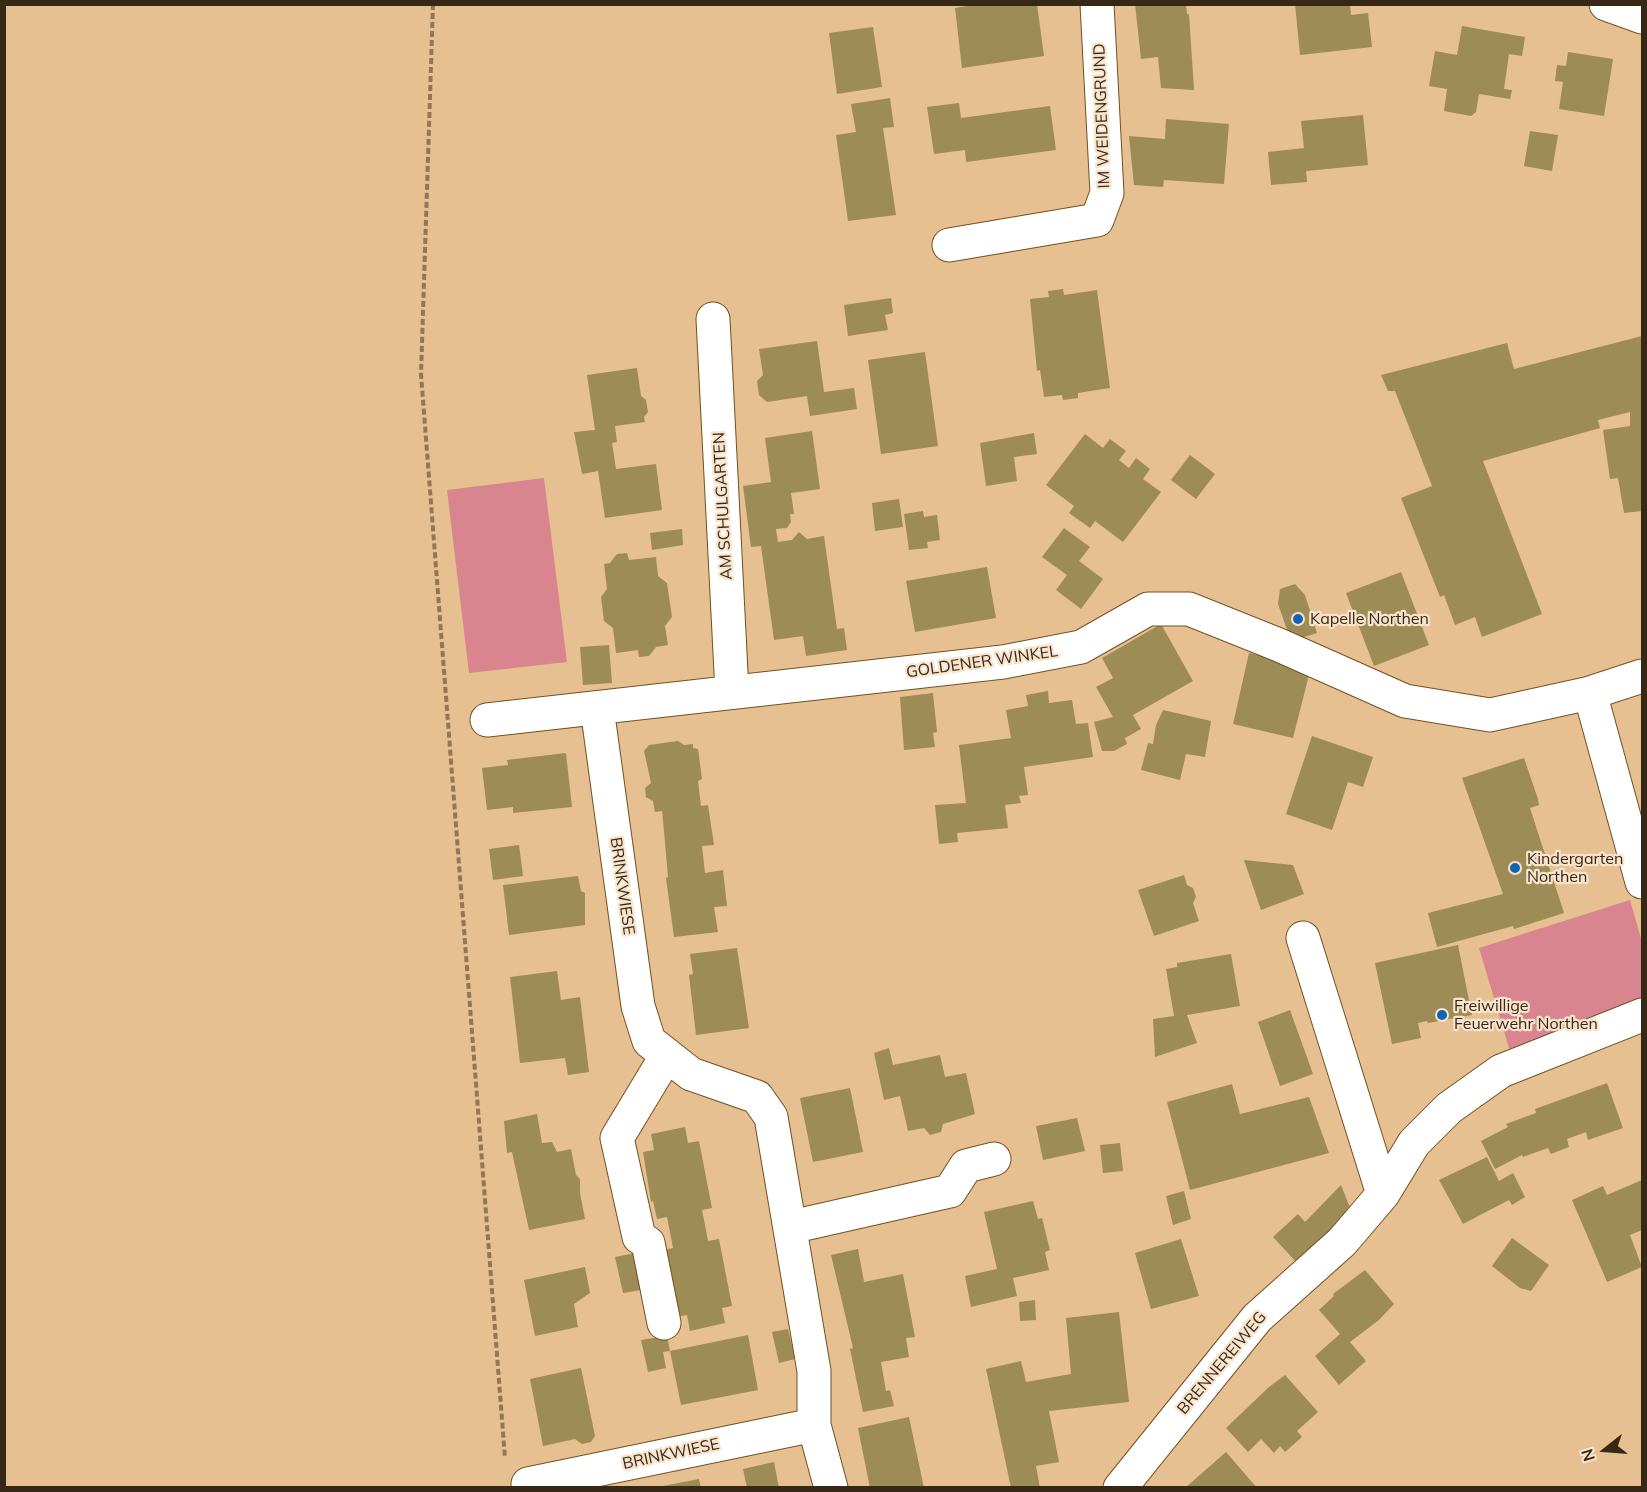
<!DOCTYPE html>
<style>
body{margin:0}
#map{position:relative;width:1647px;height:1492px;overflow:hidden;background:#e6c090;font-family:Mulish,sans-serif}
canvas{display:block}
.frame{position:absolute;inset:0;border:6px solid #372815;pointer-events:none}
.north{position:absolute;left:1575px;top:1420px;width:60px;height:60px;-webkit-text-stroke:4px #f8e4cc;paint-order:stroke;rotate:253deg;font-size:16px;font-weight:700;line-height:24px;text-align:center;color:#372815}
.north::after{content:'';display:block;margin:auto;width:21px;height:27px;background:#372815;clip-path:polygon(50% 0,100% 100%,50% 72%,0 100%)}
</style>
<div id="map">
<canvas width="1647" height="1492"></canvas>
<div class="frame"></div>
<div class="north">N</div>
</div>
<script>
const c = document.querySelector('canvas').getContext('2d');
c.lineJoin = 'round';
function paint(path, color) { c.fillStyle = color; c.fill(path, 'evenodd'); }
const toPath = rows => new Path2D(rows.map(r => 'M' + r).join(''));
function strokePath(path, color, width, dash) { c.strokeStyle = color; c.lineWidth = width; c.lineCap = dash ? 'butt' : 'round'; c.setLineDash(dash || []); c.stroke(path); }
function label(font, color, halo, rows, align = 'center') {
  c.font = font + ' Mulish,sans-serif'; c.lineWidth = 4.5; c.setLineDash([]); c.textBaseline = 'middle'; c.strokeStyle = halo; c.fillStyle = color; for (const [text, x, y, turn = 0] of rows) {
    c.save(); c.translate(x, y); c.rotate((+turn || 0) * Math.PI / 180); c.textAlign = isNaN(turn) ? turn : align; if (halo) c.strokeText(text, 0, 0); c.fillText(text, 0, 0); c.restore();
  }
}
paint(toPath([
 [544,478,567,662,469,673,447,490],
 [1630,900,1642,942,1642,1007,1512,1058,1479,948]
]), '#d9858f');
paint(toPath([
 [978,4,1037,4,1044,56,962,68,955,8],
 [1135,4,1186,4,1187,14,1189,14,1194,90,1161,88,1158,57,1141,59],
 [1295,4,1350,4,1351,15,1368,13,1372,47,1300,55],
 [1462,26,1525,37,1522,56,1509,54,1504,89,1512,90,1510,99,1479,94,1476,112,1471,116,1444,111,1447,89,1429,86,1435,51,1457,55],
 [873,27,882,87,837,94,829,33],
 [1568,52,1613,59,1604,116,1559,109,1563,82,1555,81,1557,65,1566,66],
 [890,98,894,127,883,128,896,215,848,221,836,135,856,132,851,104],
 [959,103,961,118,1050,106,1056,150,966,162,965,150,934,154,927,107],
 [1363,115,1368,165,1306,171,1307,182,1271,185,1268,152,1304,148,1301,121],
 [1166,119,1229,124,1224,184,1164,180,1163,187,1134,185,1129,136,1165,139],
 [1530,131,1558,135,1552,171,1524,166],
 [1063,289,1064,295,1097,290,1110,388,1078,393,1078,398,1063,400,1062,395,1044,397,1040,370,1037,371,1030,299,1049,297,1048,291],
 [891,298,893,313,885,315,888,330,848,336,844,305],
 [1642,336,1642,511,1624,513,1618,478,1610,479,1603,430,1630,426,1630,412,1598,420,1600,428,1483,461,1542,614,1482,637,1475,617,1455,625,1444,595,1440,597,1401,498,1432,486,1395,391,1388,391,1381,375,1507,343,1514,369],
 [817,341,824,392,854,388,857,409,810,416,807,396,767,402,759,395,757,381,763,375,759,349],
 [925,352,938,446,881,454,868,360],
 [637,368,641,396,646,400,648,412,644,417,645,422,615,426,617,442,612,443,616,469,656,464,662,510,605,518,598,471,582,474,574,432,595,430,587,375],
 [812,431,820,489,791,493,794,514,790,514,791,522,787,528,776,529,778,542,792,540,799,532,807,539,824,536,837,629,844,628,847,650,806,656,803,636,774,640,761,546,751,547,743,486,771,482,765,438],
 [1034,433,1037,454,1014,457,1017,481,986,486,980,443],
 [1085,434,1103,448,1110,439,1126,451,1119,460,1129,468,1136,458,1150,469,1143,479,1161,492,1123,542,1095,521,1090,528,1069,513,1074,506,1046,485],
 [1190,455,1215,474,1196,499,1171,480],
 [899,499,903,527,875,531,872,503],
 [923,511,924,517,937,515,940,540,927,542,928,548,909,550,904,514],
 [1064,528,1090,547,1079,561,1103,579,1081,609,1056,590,1067,575,1042,557],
 [682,529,683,545,652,550,650,533],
 [627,553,629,560,656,557,658,576,667,583,672,617,665,626,668,645,656,647,649,656,639,657,638,650,616,653,613,628,604,621,601,597,607,589,604,564,610,563,617,554],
 [987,567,996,618,915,632,906,581],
 [1401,572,1429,645,1374,666,1346,593],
 [1295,584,1305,595,1317,633,1291,641,1278,604,1280,589],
 [1161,624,1193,681,1133,715,1141,729,1125,738,1127,744,1114,751,1102,751,1094,722,1113,717,1096,687,1113,678,1102,658],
 [609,645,612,683,583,685,580,647],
 [1249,653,1311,667,1293,738,1233,724],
 [1048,691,1049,703,1072,700,1076,724,1088,723,1093,757,1024,767,1028,795,1019,796,1021,803,1005,805,1008,828,957,833,958,842,939,844,935,805,966,803,959,745,1011,738,1006,710,1028,706,1026,695],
 [933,693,937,732,933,733,935,747,904,750,900,697],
 [1163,710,1211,721,1205,757,1186,754,1180,780,1141,770,1148,743,1153,744,1156,725],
 [1312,736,1373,757,1363,787,1348,782,1332,830,1286,814],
 [678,741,684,745,693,744,693,748,698,749,702,779,698,781,701,806,708,805,714,845,702,846,705,873,723,870,727,906,714,907,718,932,674,937,666,878,668,877,663,820,662,811,655,812,653,801,646,797,645,788,651,783,644,751,649,745],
 [566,753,572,807,513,813,513,807,487,810,482,768,508,765,507,760],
 [1524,758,1538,799,1539,805,1530,808,1564,913,1514,929,1513,926,1437,947,1428,913,1503,894,1462,778],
 [519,845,523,876,493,880,489,849],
 [1244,860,1293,865,1304,894,1261,910],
 [1184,875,1187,885,1193,888,1196,897,1193,903,1199,921,1154,936,1138,890],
 [578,876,581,891,585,893,585,925,509,935,503,885],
 [1458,945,1472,1015,1428,1023,1427,1021,1418,1023,1421,1038,1392,1044,1375,963],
 [737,948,749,1028,696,1035,689,975,693,974,690,954],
 [1231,954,1240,1006,1187,1015,1197,1043,1155,1057,1153,1019,1174,1016,1166,969,1177,967,1177,963],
 [557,971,561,1000,580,997,589,1072,568,1075,565,1058,520,1063,510,977],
 [1290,1010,1313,1074,1280,1086,1258,1022],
 [889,1048,893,1065,940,1055,945,1077,966,1073,975,1114,943,1124,941,1132,930,1135,924,1128,908,1131,900,1096,884,1100,874,1053],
 [1607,1083,1623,1128,1588,1140,1586,1132,1567,1139,1569,1147,1551,1154,1548,1148,1523,1157,1522,1155,1495,1169,1481,1141,1508,1127,1506,1124,1536,1113,1535,1109],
 [1232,1084,1240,1114,1309,1097,1329,1153,1190,1190,1167,1102],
 [850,1088,863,1152,813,1162,800,1098],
 [537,1114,542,1143,552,1142,557,1152,571,1149,576,1175,580,1179,580,1193,585,1219,529,1230,512,1152,507,1153,504,1121],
 [1077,1118,1085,1151,1043,1160,1036,1126],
 [685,1127,688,1143,699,1141,712,1208,702,1210,705,1225,708,1241,719,1239,732,1306,722,1308,725,1323,690,1331,687,1315,677,1317,663,1250,673,1248,667,1217,657,1219,653,1201,651,1202,643,1152,654,1150,651,1134],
 [1120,1143,1123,1171,1103,1173,1100,1145],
 [1487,1157,1499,1181,1513,1173,1525,1197,1512,1205,1509,1200,1463,1224,1439,1180],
 [1642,1180,1642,1230,1630,1235,1642,1267,1607,1282,1572,1200,1603,1186,1607,1195],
 [1341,1185,1352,1213,1298,1264,1273,1237,1298,1214,1305,1222],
 [1184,1191,1191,1219,1173,1225,1166,1196],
 [1033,1201,1038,1219,1042,1218,1050,1250,1045,1252,1049,1270,1013,1278,1017,1296,971,1307,965,1276,997,1269,984,1212],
 [1512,1238,1549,1265,1531,1291,1520,1288,1492,1266],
 [1181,1239,1199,1296,1151,1309,1135,1253],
 [858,1249,864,1282,903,1274,915,1337,906,1338,909,1357,881,1362,886,1391,890,1390,894,1406,863,1412,850,1349,853,1348,831,1255],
 [640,1252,647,1289,623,1293,615,1257],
 [585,1267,590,1293,574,1304,578,1327,535,1336,524,1280],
 [1365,1270,1394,1304,1379,1320,1350,1342,1366,1361,1339,1385,1315,1356,1340,1334,1319,1310,1334,1296,1333,1294],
 [1035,1300,1036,1320,1020,1321,1019,1302],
 [1119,1312,1129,1402,1049,1411,1059,1462,1036,1466,1040,1488,1011,1488,986,1369,1021,1361,1026,1382,1071,1374,1066,1318],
 [788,1329,795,1359,779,1363,772,1332],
 [748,1335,758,1390,681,1405,670,1351],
 [667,1336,670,1351,663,1352,666,1368,648,1372,641,1340],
 [581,1368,595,1436,591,1442,582,1444,575,1439,543,1446,530,1379],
 [1285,1375,1318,1412,1297,1431,1302,1437,1285,1452,1280,1446,1274,1453,1261,1439,1248,1452,1226,1428,1269,1387],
 [909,1417,924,1488,870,1488,858,1428],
 [1226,1452,1257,1488,1185,1488],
 [774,1462,779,1488,747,1488,743,1469],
 [699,1479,701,1488,663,1488,663,1486]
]), '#9d8c55');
const minor = toPath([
 [1606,4,1642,17],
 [949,245,1097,220,1107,193,1097,4],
 [713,319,732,692],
 [1642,676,1590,693,1642,882],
 [597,708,638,1006,649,1041,691,1074,757,1097,771,1117,814,1371,814,1425,831,1488],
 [487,720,1003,662,1081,647,1148,609,1189,609,1279,645,1405,701,1490,715,1590,693],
 [1303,938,1383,1194],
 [791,1227,950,1191,966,1166,994,1159],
 [664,1323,648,1243,639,1237,617,1138,667,1055],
 [528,1484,814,1425],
 [1120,1488,1257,1318,1342,1242,1383,1194,1414,1143,1449,1108,1501,1071,1642,1015]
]);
strokePath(minor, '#735123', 35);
strokePath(toPath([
 [433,4,421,374,505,1458]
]), '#927755', 4, [6, 3]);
strokePath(minor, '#fff', 33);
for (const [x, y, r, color] of [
 [1298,619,6,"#0f65b3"],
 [1515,868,6,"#0f65b3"],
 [1442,1015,6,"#0f65b3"]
]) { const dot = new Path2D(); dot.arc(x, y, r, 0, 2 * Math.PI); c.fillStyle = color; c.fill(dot); strokePath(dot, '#f8e4cc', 2); }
label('16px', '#372815', '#f8e4cc', [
 ["IM WEIDENGRUND",1102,116,-92],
 ["AM SCHULGARTEN",723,506,-93],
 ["GOLDENER WINKEL",982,662,-8],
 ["BRINKWIESE",622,886,82],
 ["BRENNEREIWEG",1222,1363,-50],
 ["BRINKWIESE",671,1454,-12]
]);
label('16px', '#372815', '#f8e4cc', [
 ["Kapelle Northen",1310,619],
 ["Kindergarten",1527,859],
 ["Northen",1527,877],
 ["Freiwillige",1454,1006],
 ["Feuerwehr Northen",1454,1024]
], 'left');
</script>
